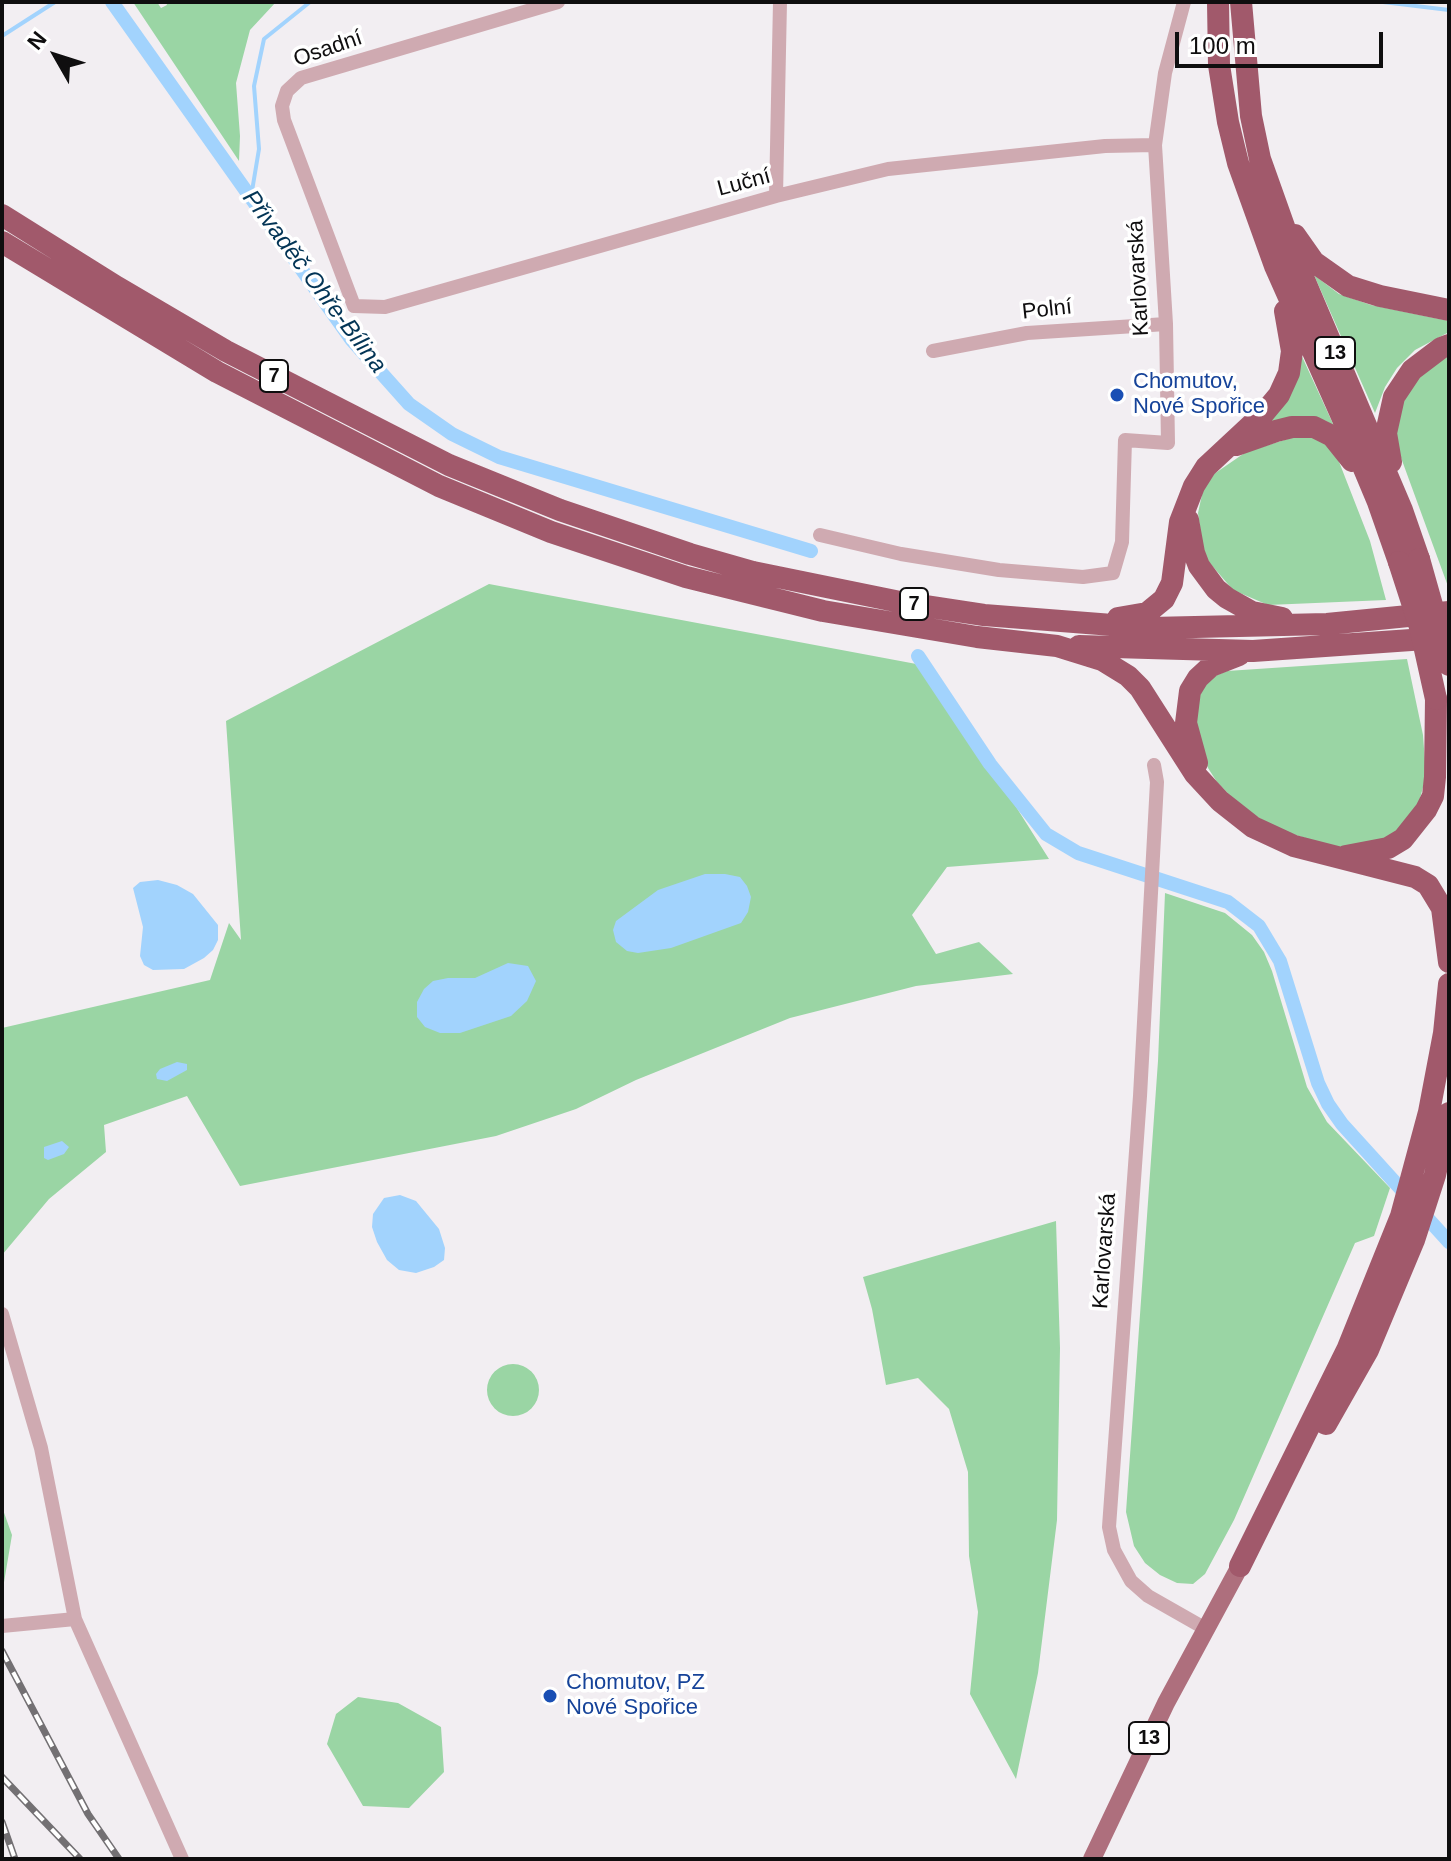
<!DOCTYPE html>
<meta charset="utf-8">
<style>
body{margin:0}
#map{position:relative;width:1451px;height:1861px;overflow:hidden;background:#f2eef2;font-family:Helvetica,sans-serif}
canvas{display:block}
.frame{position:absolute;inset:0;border:4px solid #0f0e0f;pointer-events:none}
.north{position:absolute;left:16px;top:16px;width:80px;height:80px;-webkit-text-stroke:6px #fff;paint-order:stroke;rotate:309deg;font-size:22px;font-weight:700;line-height:32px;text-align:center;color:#0f0e0f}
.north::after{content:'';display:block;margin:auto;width:28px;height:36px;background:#0f0e0f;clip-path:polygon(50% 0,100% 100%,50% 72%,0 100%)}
.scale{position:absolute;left:1175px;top:32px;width:208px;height:36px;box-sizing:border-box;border:4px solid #0f0e0f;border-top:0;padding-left:10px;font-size:24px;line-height:28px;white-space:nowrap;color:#0f0e0f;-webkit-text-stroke:6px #fff;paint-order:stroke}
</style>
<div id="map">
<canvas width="1451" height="1861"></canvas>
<div class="frame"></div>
<div class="north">N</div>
<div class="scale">100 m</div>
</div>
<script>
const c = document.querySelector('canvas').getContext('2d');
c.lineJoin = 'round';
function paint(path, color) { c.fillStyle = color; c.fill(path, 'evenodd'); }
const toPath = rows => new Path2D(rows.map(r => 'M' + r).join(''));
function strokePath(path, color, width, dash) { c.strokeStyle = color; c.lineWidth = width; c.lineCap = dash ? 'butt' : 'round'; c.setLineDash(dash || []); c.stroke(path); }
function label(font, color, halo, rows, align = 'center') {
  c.font = font + ' Helvetica,sans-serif'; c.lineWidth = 7; c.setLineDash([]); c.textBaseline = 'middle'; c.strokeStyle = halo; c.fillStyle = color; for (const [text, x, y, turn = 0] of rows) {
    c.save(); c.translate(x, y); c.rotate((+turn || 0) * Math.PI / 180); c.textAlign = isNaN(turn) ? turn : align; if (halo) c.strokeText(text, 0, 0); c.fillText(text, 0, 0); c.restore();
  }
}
paint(toPath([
 [133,2,157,2,161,8,167,5,166,2,276,2,250,30,236,83,240,136,239,161],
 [1314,275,1339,294,1371,305,1449,321,1449,332,1415,350,1397,368,1385,387,1375,413],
 [1299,350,1334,426,1326,421,1307,416,1287,418,1262,425],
 [1449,354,1449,589,1396,444,1395,422,1412,383],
 [1294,437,1312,437,1326,444,1336,454,1370,541,1386,600,1268,605,1233,590,1208,561,1203,550,1198,513,1203,490,1214,474,1246,452],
 [489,584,927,666,1049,859,947,867,912,915,936,954,979,942,1013,974,916,986,790,1018,636,1080,576,1109,496,1136,240,1186,187,1096,104,1125,106,1152,49,1199,2,1255,2,1028,210,980,229,923,241,940,226,721],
 [1407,659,1423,735,1426,776,1418,806,1397,832,1384,840,1338,848,1279,830,1241,807,1217,782,1208,768,1197,736,1196,701,1210,678,1227,671],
 [1165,893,1225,913,1252,935,1264,952,1272,971,1307,1087,1327,1122,1390,1188,1374,1236,1355,1243,1234,1520,1205,1574,1193,1584,1177,1583,1160,1575,1145,1563,1134,1546,1126,1512,1158,1061],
 [1056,1221,1060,1348,1057,1520,1038,1673,1016,1779,970,1694,978,1612,969,1556,968,1472,949,1409,918,1378,886,1385,872,1309,863,1277],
 '487 1390a26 26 0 1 1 52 0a26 26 0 1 1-52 0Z',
 [2,1507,12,1535,2,1594],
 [358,1697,398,1703,441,1727,444,1772,409,1808,363,1806,327,1744,336,1714]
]), '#9ad5a4');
paint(toPath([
 [705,874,725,874,740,877,747,886,751,897,748,912,741,923,671,948,638,953,627,951,616,942,613,930,616,921,658,890],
 [158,880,177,885,193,894,218,925,218,940,213,950,204,958,184,969,153,970,144,965,140,956,143,927,133,888,140,882],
 [508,963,528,966,536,981,527,1001,511,1016,460,1033,440,1033,425,1027,417,1017,417,1002,424,989,433,981,448,978,475,978],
 [177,1062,187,1064,187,1070,167,1081,157,1079,156,1074,160,1069],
 [62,1141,69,1147,64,1154,48,1160,44,1158,44,1147],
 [400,1195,416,1201,439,1229,445,1248,444,1260,434,1267,416,1273,399,1270,387,1260,377,1242,372,1227,373,1214,384,1198]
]), '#a2d3fd');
strokePath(toPath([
 [1383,2,1449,10],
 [2,36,55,2],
 [251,197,259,149,254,86,264,39,310,2]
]), '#a2d3fd', 4);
strokePath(toPath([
 [112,2,351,339,409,404,452,434,499,457,811,551],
 [918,656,990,764,1046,834,1078,853,1228,902,1259,926,1280,961,1318,1083,1328,1104,1342,1124,1449,1242]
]), '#a2d3fd', 14);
strokePath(toPath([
 [558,2,301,78,287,91,282,106,284,120,354,306,385,307,776,196,888,169,1105,146,1155,145],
 [776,196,780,2],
 [933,351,1027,333,1166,324],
 [820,535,901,554,999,570,1083,577,1113,573,1122,542,1125,440,1168,443,1166,324,1155,145,1165,73,1184,2],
 [1154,765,1157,782,1140,1096,1109,1527,1114,1550,1131,1581,1148,1596,1206,1629],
 [2,1314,41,1448,75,1619,182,1859],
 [2,1626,75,1619]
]), '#cfaab1', 14);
strokePath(toPath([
 [1092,1859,1166,1703,1240,1566]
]), '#ae6f7d', 18);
strokePath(toPath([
 [1218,2,1219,65,1228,122,1238,163,1275,266,1347,428,1378,502,1399,562],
 [1241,2,1251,116,1260,159,1297,263,1402,510,1419,559],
 [2,215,117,287,226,351,449,465,560,510,690,554,753,572,905,603,984,615,1151,628,1327,624,1449,612],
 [1295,235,1314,262,1348,286,1380,296,1449,310],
 [2,242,217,372,439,486,551,532,686,577,823,611,977,637,1057,646,1102,660,1128,676,1140,688,1195,774,1220,801,1253,827,1294,846,1415,877,1428,885,1442,908,1449,962],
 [1236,445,1276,431,1292,427,1314,427,1332,436,1352,461],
 [1391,462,1386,433,1394,397,1412,370,1441,348,1449,345],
 [1188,520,1194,553,1199,566,1216,589,1227,598,1252,612,1282,618],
 [1118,618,1147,613,1164,599,1172,583,1180,522,1194,486,1206,467,1264,413,1279,395,1289,373,1292,351,1285,311],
 [1079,646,1253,651,1440,638],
 [1197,763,1186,723,1190,691,1198,678,1211,666,1239,655],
 [1346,856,1388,848,1403,839,1426,810,1433,796,1435,777,1436,699],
 [1326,1424,1368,1350,1414,1240,1435,1175,1449,1113],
 [1240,1566,1347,1350,1401,1216,1429,1112,1444,1033,1449,984]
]), '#a1596b', 22);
const rail = toPath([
 [2,1651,88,1814,119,1859],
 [2,1777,80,1859],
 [2,1822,15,1859]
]);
strokePath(rail, '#737073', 7);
strokePath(rail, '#fff', 4, [12]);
strokePath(toPath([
 [1419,559,1449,665],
 [1399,562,1420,627,1436,699]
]), '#a1596b', 22);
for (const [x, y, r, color] of [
 [1117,395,8,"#1a4fb4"],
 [550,1696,8,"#1a4fb4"]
]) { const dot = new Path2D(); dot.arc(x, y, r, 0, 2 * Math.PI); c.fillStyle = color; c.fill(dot); strokePath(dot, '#fff', 3); }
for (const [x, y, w] of [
 [1335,353,40],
 [274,376,28],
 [914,604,28],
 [1149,1738,40]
]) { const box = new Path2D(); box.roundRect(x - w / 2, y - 16, w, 32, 6); c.fillStyle = '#fff'; c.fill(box); strokePath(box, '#0f0e0f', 2); }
label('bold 20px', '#0f0e0f', null, [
 ["13",1335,353],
 ["7",274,376],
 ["7",914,604],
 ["13",1149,1738]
]);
label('22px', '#0f0e0f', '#fff', [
 ["Osadní",328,49,-19],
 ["Luční",744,183,-15],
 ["Karlovarská",1139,278,-93],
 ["Polní",1047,310,-6],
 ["Karlovarská",1105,1251,-86]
]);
label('22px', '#164399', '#fff', [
 ["Chomutov,",1133,382],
 ["Nové Spořice",1133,407],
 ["Chomutov, PZ",566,1683],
 ["Nové Spořice",566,1708]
], 'left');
label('italic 24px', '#023455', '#fff', [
 ["Přivaděč Ohře-Bílina",314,282,53]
]);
</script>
